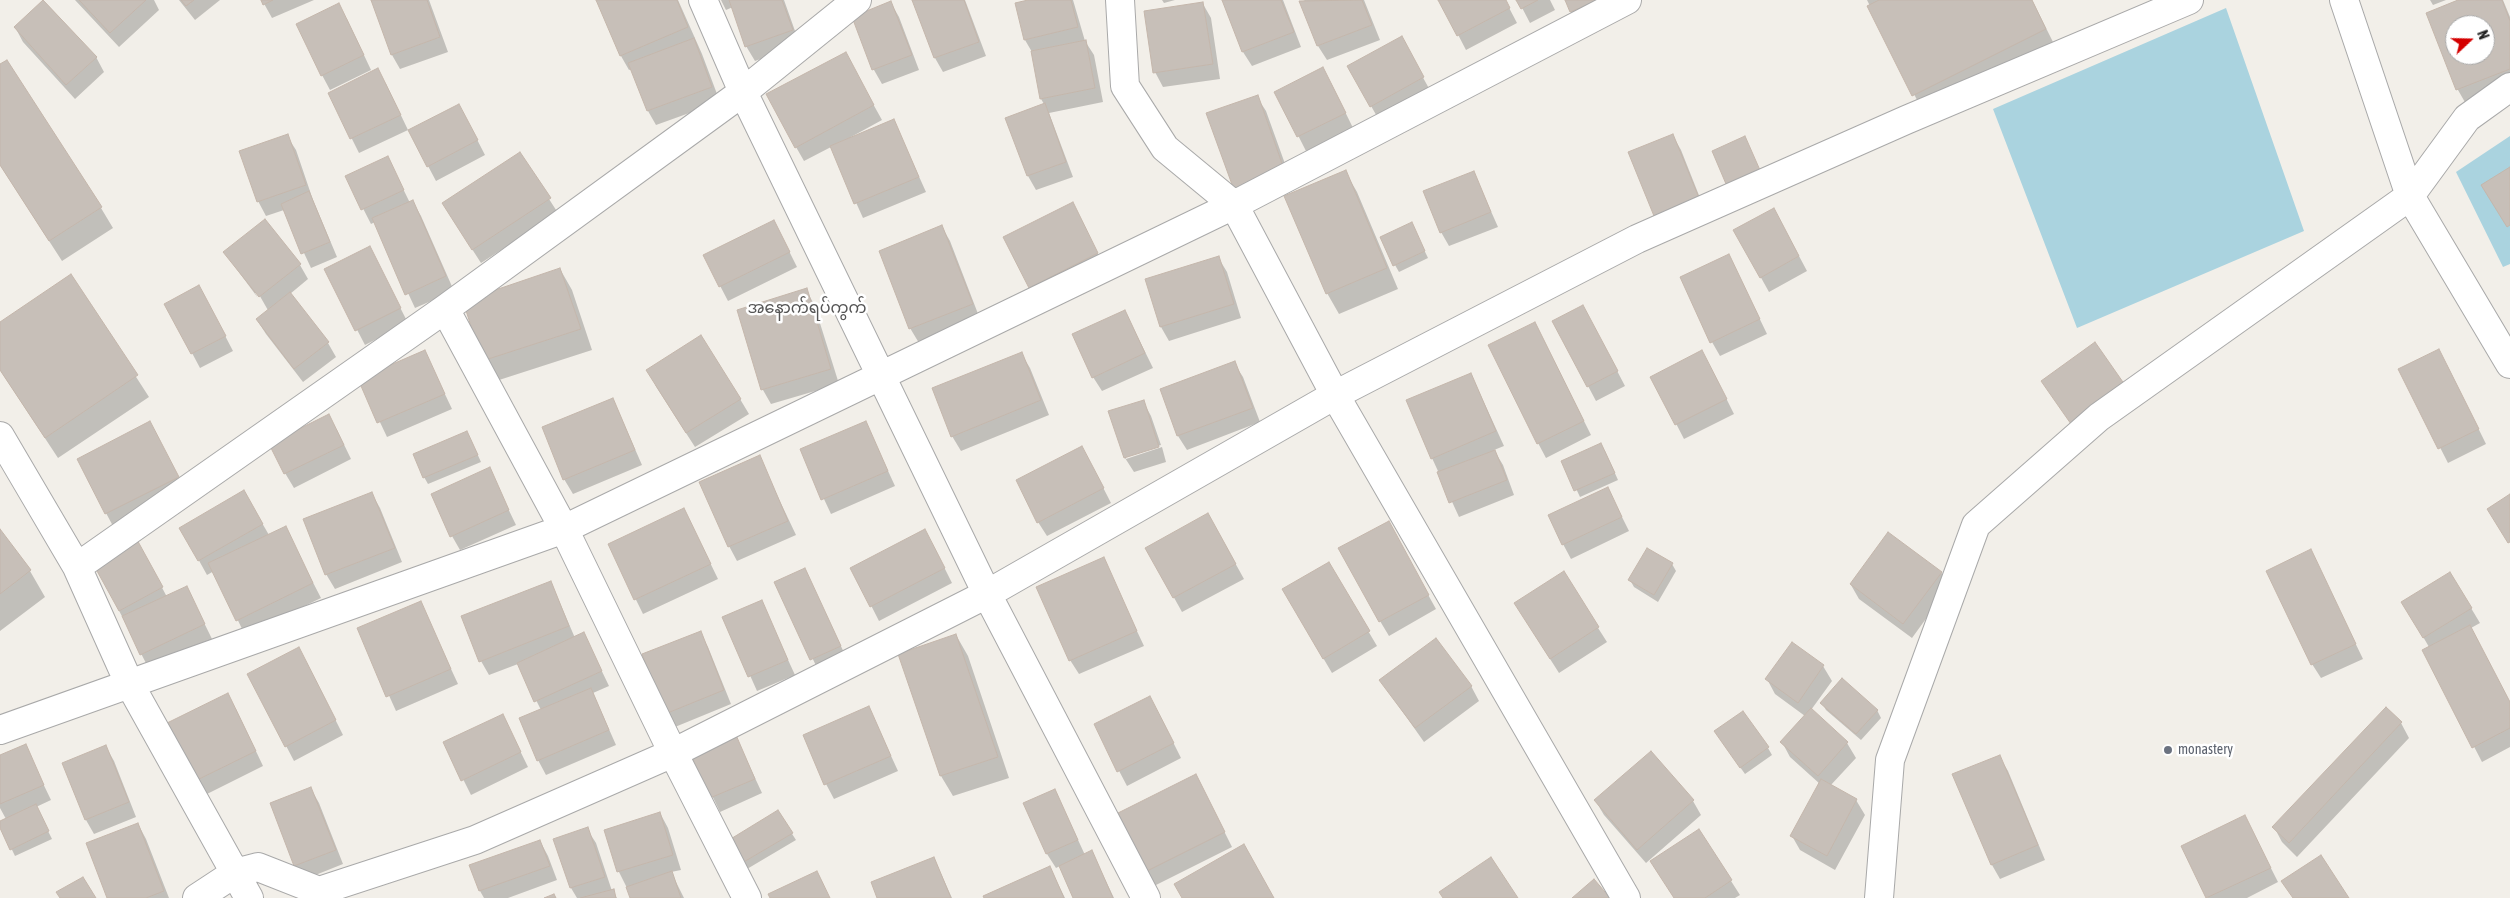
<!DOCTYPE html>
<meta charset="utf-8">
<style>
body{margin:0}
#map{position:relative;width:2510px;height:898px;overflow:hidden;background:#f2efe9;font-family:"Asap Condensed",sans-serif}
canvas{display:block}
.north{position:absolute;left:2445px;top:15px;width:50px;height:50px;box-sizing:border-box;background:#fff;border:1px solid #a7a7a7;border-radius:50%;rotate:69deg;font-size:14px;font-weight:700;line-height:20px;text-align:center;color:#222}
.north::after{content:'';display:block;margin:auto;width:18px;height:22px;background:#d40000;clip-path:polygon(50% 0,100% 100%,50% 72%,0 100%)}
</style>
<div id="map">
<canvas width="2510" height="898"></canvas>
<div class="north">N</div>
</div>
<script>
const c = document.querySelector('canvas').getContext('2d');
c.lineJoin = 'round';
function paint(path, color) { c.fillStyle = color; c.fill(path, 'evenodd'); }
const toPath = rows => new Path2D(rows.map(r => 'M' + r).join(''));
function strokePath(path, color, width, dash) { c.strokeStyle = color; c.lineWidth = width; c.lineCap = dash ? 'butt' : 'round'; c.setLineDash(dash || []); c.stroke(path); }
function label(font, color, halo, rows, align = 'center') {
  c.font = font + ' "Asap Condensed","Noto Sans Myanmar",sans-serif'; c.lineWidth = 5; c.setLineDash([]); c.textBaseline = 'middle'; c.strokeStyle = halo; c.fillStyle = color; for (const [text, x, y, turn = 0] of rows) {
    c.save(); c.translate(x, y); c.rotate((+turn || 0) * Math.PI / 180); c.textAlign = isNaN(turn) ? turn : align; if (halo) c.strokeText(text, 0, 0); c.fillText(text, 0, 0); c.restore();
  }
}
paint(toPath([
 [2226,8,2304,231,2077,328,1993,109],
 [2510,136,2510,264,2503,267,2456,172]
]), '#aad3df');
paint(toPath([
 [75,0,154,0,159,10,119,47],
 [179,0,220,0,195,20],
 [262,0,314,0,272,18],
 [372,0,429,0,448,52,400,69,392,55],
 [597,0,678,0,702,54,720,102,656,125,648,111,632,69,629,70,621,56],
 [721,0,784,0,800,45,755,61,746,46,733,7,726,10],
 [913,0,965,0,986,56,943,72,935,58],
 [1033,0,1073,0,1085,41,1094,55,1103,102,1049,113,1073,177,1036,190,1028,176,1044,104,1041,99,1032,52,1025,40,1017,4],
 [1162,0,1175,0,1164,3],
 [1223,0,1283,0,1301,47,1252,66,1243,52],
 [1305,0,1364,0,1380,40,1327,60,1318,46,1301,2],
 [1440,0,1505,0,1517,23,1466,50],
 [1518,0,1550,0,1555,10,1530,23],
 [1566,0,1618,0,1579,26],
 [1867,0,2032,0,2057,50,1925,116],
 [2430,0,2446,0,2433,5],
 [2461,0,2503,0,2510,17,2510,86,2466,104,2458,90,2428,13],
 [2455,25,2485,25,2485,55,2455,55],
 [44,1,96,57,104,72,75,99,23,42,15,27],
 [891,3,899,17,919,70,882,84,874,70,853,17],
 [1203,4,1211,18,1220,79,1163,87,1155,72],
 [347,19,371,70,330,90,322,75],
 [1401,38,1431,92,1379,120,1349,67],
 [0,66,101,208,113,228,62,261,0,165],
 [853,68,882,120,851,137,852,138,894,121,926,192,863,218,831,147,804,161,796,147],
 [1331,83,1353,128,1306,151,1276,92],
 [386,84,408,130,359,153,329,93],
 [1257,97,1266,111,1293,186,1243,204],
 [467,120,485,155,436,181,428,166],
 [287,136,296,150,313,200,337,257,311,268,284,210,266,216,258,201],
 [1673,136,1681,150,1706,213,1664,230,1655,215],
 [520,154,558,213,481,263,452,218],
 [388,158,410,203,413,202,421,216,454,291,415,308,375,222,371,224,347,177],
 [1345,171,1357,192,1398,289,1339,314,1327,293],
 [1474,173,1498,227,1449,246,1441,232],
 [1080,218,1105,268,1038,302,1005,238],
 [774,221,797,267,728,301,704,255],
 [1782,224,1807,271,1769,292,1735,231],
 [942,227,950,241,980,319,919,343,910,328],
 [1415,231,1428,258,1399,272,1395,265],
 [224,252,300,265,308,279,290,294,328,343,336,357,303,382,266,334,257,320,269,312,257,291,255,293,258,298],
 [1729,255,1767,334,1720,356,1712,342],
 [1218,257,1227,272,1241,318,1169,341,1161,327],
 [377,262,408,323,365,345,326,270],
 [560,269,572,290,592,350,496,381,484,361],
 [71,276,149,397,58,458,0,370,0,324],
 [806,290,814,304,839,384,771,404,763,390,738,311],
 [207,301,233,351,200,368,166,304],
 [1125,311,1153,368,1102,391,1093,377],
 [1591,321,1625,386,1596,401,1588,386],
 [1535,323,1591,435,1546,458,1538,443],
 [425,352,452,409,387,437,360,380],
 [1021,353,1030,368,1049,415,961,451,952,436],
 [1234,363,1243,377,1260,422,1187,450,1178,436,1162,390],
 [2447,365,2486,444,2448,463,2400,369],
 [1710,366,1734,414,1684,439,1652,377],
 [1471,374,1504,446,1494,450,1503,465,1514,495,1459,517,1432,458],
 [655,385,740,399,749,414,695,447],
 [613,399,642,465,573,494,564,479],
 [1143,401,1151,416,1161,445,1126,456,1126,459,1162,447,1166,462,1134,472,1125,458,1110,412],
 [866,423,895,486,831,514,801,450],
 [337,430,351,459,294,488,285,473],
 [156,435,180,483,114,528,106,513],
 [471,440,481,462,428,484,424,477],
 [1605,451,1618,480,1580,497,1563,461],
 [759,457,796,535,737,561,729,546],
 [1090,462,1111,503,1047,536,1038,522],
 [489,469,516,525,460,550,452,536],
 [244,492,269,535,285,528,321,598,245,635,214,571,207,575,181,528],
 [372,494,380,508,402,562,335,589,326,574],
 [1615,503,1629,531,1571,559,1563,544],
 [684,509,718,579,643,614,609,545],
 [1208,514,1244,579,1182,612,1147,549],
 [0,531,30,571,45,597,0,631],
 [1396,537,1436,609,1389,636,1380,621],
 [933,545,952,583,879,621,852,568],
 [2311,551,2363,659,2321,678,2312,664],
 [143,552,167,597,187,588,212,639,149,669,93,560],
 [1103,559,1144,646,1079,674,1070,660],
 [1328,563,1377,646,1332,673,1283,590],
 [1672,564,1676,571,1658,602,1634,587,1630,580],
 [805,570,848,661,820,674,776,582],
 [1941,572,1949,587,1912,638,1859,599,1851,585],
 [1563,573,1607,642,1559,673,1524,618],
 [2450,573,2480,623,2471,628,2510,703,2510,747,2482,762,2424,650,2429,647,2411,616],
 [551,582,575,638,584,634,609,686,593,693,616,745,546,775,538,760,541,710,518,664,489,675,481,661],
 [761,601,795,675,757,691,724,617],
 [420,602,458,684,396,711,359,629],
 [700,632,708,647,731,704,675,727,666,713],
 [956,635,968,656,1009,778,953,796,941,776,900,654],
 [1792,644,1823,666,1832,681,1811,710,1847,743,1856,758,1830,786,1856,800,1865,815,1835,870,1800,850,1792,836,1820,784,1790,757,1782,742,1805,716,1775,694,1767,679],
 [307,663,343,735,294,761,249,675],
 [1381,681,1471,686,1479,701,1424,742],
 [1822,703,1877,710,1881,718,1861,740,1826,710],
 [869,708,898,771,834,799,826,784],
 [2386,708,2401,723,2409,738,2297,857,2282,842,2274,827],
 [236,709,263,766,203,796,194,781],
 [1158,712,1181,758,1127,786,1095,725],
 [503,716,528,767,471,795,445,743],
 [736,737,762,793,720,812,693,756],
 [1720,739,1768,748,1772,755,1745,774],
 [25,746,51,800,36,807,52,839,15,856,0,825,0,822,6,819,0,808,0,757],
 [106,747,114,761,136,817,94,834,86,820],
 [1999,756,2008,771,2045,860,2000,879,1992,865,1954,775],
 [1196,775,1232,847,1154,886,1146,872],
 [311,789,319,803,343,864,303,880,295,865],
 [1055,790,1085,855,1092,852,1114,898,1074,898,1060,866,1056,868,1047,854,1024,804],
 [1595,800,1693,801,1701,815,1646,863,1604,815],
 [778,812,796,840,747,869,730,840],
 [660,813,668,828,681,870,671,872,684,898,632,898,619,872,605,830],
 [2245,817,2278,882,2247,898,2208,898,2183,847],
 [138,824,146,839,169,898,109,898],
 [587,829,596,843,612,891,617,898,577,898,571,888],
 [1699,831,1740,895,1735,898,1674,898],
 [540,841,548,856,557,880,508,898,484,898,480,891],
 [934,858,952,898,878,898],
 [1050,868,1065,898,986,898]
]), '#0003');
const building = toPath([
 [43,0,97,57,66,85,14,27,43,0],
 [79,0,146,0,110,33,79,0],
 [181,0,194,0,186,6,181,0],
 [261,0,273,0,263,5,261,0],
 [371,0,427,0,440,37,391,55,371,0],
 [596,0,677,0,688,27,620,56,596,0],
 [729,0,782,0,793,30,745,47,729,0],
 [912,0,964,0,979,42,934,58,912,0],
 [1028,0,1071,0,1078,27,1024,40,1015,3,1028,0],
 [1222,0,1281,0,1294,32,1242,52,1222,0],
 [1362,0,1372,25,1317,46,1299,1,1362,0],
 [1438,0,1506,0,1510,8,1457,36,1438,0],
 [1516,0,1538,0,1521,9,1516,0],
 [1565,0,1599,0,1570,12,1565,0],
 [1879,0,2032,0,2046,29,1912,96,1867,6,1879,0],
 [2458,0,2502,0,2510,21,2510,69,2456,90,2426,13,2458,0],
 [2455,25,2485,25,2485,55,2455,55,2455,25],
 [891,1,912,55,872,70,852,17,891,1],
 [1203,2,1213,64,1153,73,1144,11,1203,2],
 [339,3,364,55,321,76,296,24,339,3],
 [1402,36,1424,77,1370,107,1347,66,1402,36],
 [694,38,712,87,647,111,628,63,694,38],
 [1086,40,1095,88,1040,99,1031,51,1086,40],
 [846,52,874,105,795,148,766,94,846,52],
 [7,60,102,207,49,241,0,165,0,64,7,60],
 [1323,67,1346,113,1297,137,1274,92,1323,67],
 [378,68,401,115,350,139,328,93,378,68],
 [1258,95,1285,172,1234,190,1206,113,1258,95],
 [1045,103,1066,162,1027,176,1005,118,1045,103],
 [459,104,478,140,427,167,408,130,459,104],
 [894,119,919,177,854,204,830,146,894,119],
 [288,134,306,185,257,202,239,151,288,134],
 [1673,134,1699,198,1654,216,1628,152,1673,134],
 [1745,136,1763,177,1729,191,1712,151,1745,136],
 [520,152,551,198,472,250,442,203,520,152],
 [388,156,404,190,361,210,345,176,388,156],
 [2510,167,2510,225,2507,227,2481,185,2510,167],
 [1346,170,1387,268,1326,294,1284,196,1346,170],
 [1474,171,1491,212,1440,233,1423,191,1474,171],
 [309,191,330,242,301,254,281,204,309,191],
 [413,200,446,276,405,295,372,218,413,200],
 [1073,202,1098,253,1029,288,1003,237,1073,202],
 [1774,208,1799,256,1760,278,1733,230,1774,208],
 [265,219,301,264,259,297,223,252,265,219],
 [774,220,790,252,719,287,703,255,774,220],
 [1412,222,1425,251,1393,266,1380,237,1412,222],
 [942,225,973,304,909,329,879,251,942,225],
 [370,246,401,308,355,331,324,269,370,246],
 [1729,254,1760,319,1710,343,1680,277,1729,254],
 [1219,256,1234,304,1160,327,1145,279,1219,256],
 [560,268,581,329,482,361,463,301,560,268],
 [71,274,138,375,45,438,0,370,0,322,71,274],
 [199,285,226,336,191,354,164,304,199,285],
 [807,288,831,369,761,390,737,310,807,288],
 [290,292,329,342,294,369,256,319,290,292],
 [1583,305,1618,371,1587,387,1552,321,1583,305],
 [1125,310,1145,353,1092,378,1072,334,1125,310],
 [1535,322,1584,421,1537,444,1488,345,1535,322],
 [701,335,741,399,686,433,646,370,701,335],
 [2095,342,2125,385,2071,424,2041,381,2095,342],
 [2439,349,2479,429,2438,449,2398,369,2439,349],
 [425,350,445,394,377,423,358,379,425,350],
 [1702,350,1727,399,1675,425,1650,377,1702,350],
 [1022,352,1041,400,951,437,932,388,1022,352],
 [1235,361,1253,408,1177,436,1160,389,1235,361],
 [1471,373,1496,431,1431,459,1406,400,1471,373],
 [613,398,635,450,563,480,542,427,613,398],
 [1144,400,1159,447,1124,458,1108,411,1144,400],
 [329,414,344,445,284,474,269,444,329,414],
 [150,421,179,477,105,514,77,459,150,421],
 [866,421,888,471,821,500,800,449,866,421],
 [467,431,478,455,423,478,413,454,467,431],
 [1601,443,1615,473,1574,491,1561,461,1601,443],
 [1082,446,1104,488,1037,523,1016,480,1082,446],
 [1495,450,1507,480,1449,503,1437,472,1495,450],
 [760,455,788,521,728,547,699,482,760,455],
 [490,467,509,510,450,537,431,494,490,467],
 [1608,487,1622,517,1562,545,1548,515,1608,487],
 [244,490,263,524,198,561,179,528,244,490],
 [372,492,395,548,325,575,303,519,372,492],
 [2510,494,2510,542,2508,543,2487,509,2510,494],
 [684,508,711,564,634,600,608,544,684,508],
 [1208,513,1236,564,1173,598,1145,548,1208,513],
 [1389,521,1429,595,1379,622,1338,548,1389,521],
 [286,526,313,583,236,621,208,563,286,526],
 [0,529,31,570,0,594,0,529],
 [925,529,945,568,870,607,850,568,925,529],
 [1888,532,1942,572,1903,624,1850,584,1888,532],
 [135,536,163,587,119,611,91,560,135,536],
 [1647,548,1673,563,1654,595,1628,580,1647,548],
 [2311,549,2356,644,2311,665,2266,571,2311,549],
 [1104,557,1137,631,1069,661,1036,587,1104,557],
 [1329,562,1370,631,1323,659,1282,589,1329,562],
 [805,568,841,646,810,660,774,582,805,568],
 [1564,571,1599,627,1550,659,1514,603,1564,571],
 [2450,572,2472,608,2423,638,2401,602,2450,572],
 [551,581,569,626,479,662,461,616,551,581],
 [187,586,205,624,140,655,122,616,187,586],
 [762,600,788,660,748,677,722,617,762,600],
 [421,601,451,669,386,697,357,628,421,601],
 [2470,625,2510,702,2510,728,2472,748,2422,650,2470,625],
 [701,631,724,690,665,714,642,654,701,631],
 [584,632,602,671,534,702,517,663,584,632],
 [956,634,998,757,940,776,898,654,956,634],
 [1436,638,1472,686,1415,728,1379,680,1436,638],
 [1792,642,1824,665,1798,703,1765,679,1792,642],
 [299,647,336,720,285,747,247,674,299,647],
 [1842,678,1878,710,1856,734,1820,703,1842,678],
 [591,688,609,730,537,761,519,718,591,688],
 [228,693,256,751,193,782,165,724,228,693],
 [1150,696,1174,743,1117,772,1094,724,1150,696],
 [869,706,891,756,824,785,803,735,869,706],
 [2386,707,2402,722,2289,843,2272,827,2386,707],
 [1811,708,1848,742,1818,776,1780,742,1811,708],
 [1743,711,1769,747,1740,768,1714,731,1743,711],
 [503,714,521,752,461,781,443,742,503,714],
 [736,735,755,779,710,798,691,755,736,735],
 [26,744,44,785,0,804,0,755,26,744],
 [106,745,129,802,85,820,62,763,106,745],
 [1651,751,1694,800,1637,850,1594,800,1651,751],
 [2000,755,2038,845,1991,865,1952,774,2000,755],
 [1196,774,1225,832,1145,872,1116,814,1196,774],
 [1821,779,1857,799,1827,856,1790,836,1821,779],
 [311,787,336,850,294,866,270,803,311,787],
 [1055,789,1078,840,1046,854,1023,803,1055,789],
 [36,804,49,831,10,850,0,828,0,821,36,804],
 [778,810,793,833,742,863,729,840,778,810],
 [660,812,673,855,617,872,604,830,660,812],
 [2245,815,2271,868,2206,898,2181,846,2245,815],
 [138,823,164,891,146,898,107,898,86,843,138,823],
 [588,827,605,877,570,888,553,839,588,827],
 [1699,829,1732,880,1705,898,1674,898,1650,861,1699,829],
 [540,840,550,866,479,891,469,865,540,840],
 [1244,844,1274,898,1182,898,1174,884,1244,844],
 [1092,850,1113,898,1073,898,1059,866,1092,850],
 [2321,855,2349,898,2293,898,2281,881,2321,855],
 [934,857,951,898,877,898,871,882,934,857],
 [1491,857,1518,898,1443,898,1439,892,1491,857],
 [1050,866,1064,898,984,898,983,896,1050,866],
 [672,871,681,898,630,898,626,887,672,871],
 [817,871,830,898,770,898,768,894,817,871],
 [83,877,96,898,60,898,56,892,83,877],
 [1594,879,1610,898,1572,898,1594,879],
 [614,889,616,898,580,898,614,889],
 [554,894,556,898,544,898,554,894]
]);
paint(building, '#c7bfb8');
strokePath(building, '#c4b6ab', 1);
const street = toPath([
 [703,0,743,92,987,594,1146,898],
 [1120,0,1125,86,1165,148,1234,205,1335,395,1626,898],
 [2344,0,2410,196,2510,364],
 [445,309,564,529,673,753,747,898],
 [0,436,77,567,129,683,249,898],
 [77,567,445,309,743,92,857,0],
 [0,730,564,529,1234,205,1627,0],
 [197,898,235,873,258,867,319,891,475,840,673,753,987,594,1335,395,1637,239,1906,120,2189,0],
 [1879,898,1890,760,1976,525,2099,417,2410,196,2467,118,2510,87]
]);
strokePath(street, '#a9a9a9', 30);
strokePath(street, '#fff', 28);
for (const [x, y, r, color] of [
 [2168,750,5,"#6b7280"]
]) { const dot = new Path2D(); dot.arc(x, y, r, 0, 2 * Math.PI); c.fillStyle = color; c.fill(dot); strokePath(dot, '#fff', 2); }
label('14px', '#5b616d', '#fff', [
 ["monastery",2178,750]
], 'left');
label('16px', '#555', '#fff', [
 ["အနောက်ရပ်ကွက်",807,308]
]);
</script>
